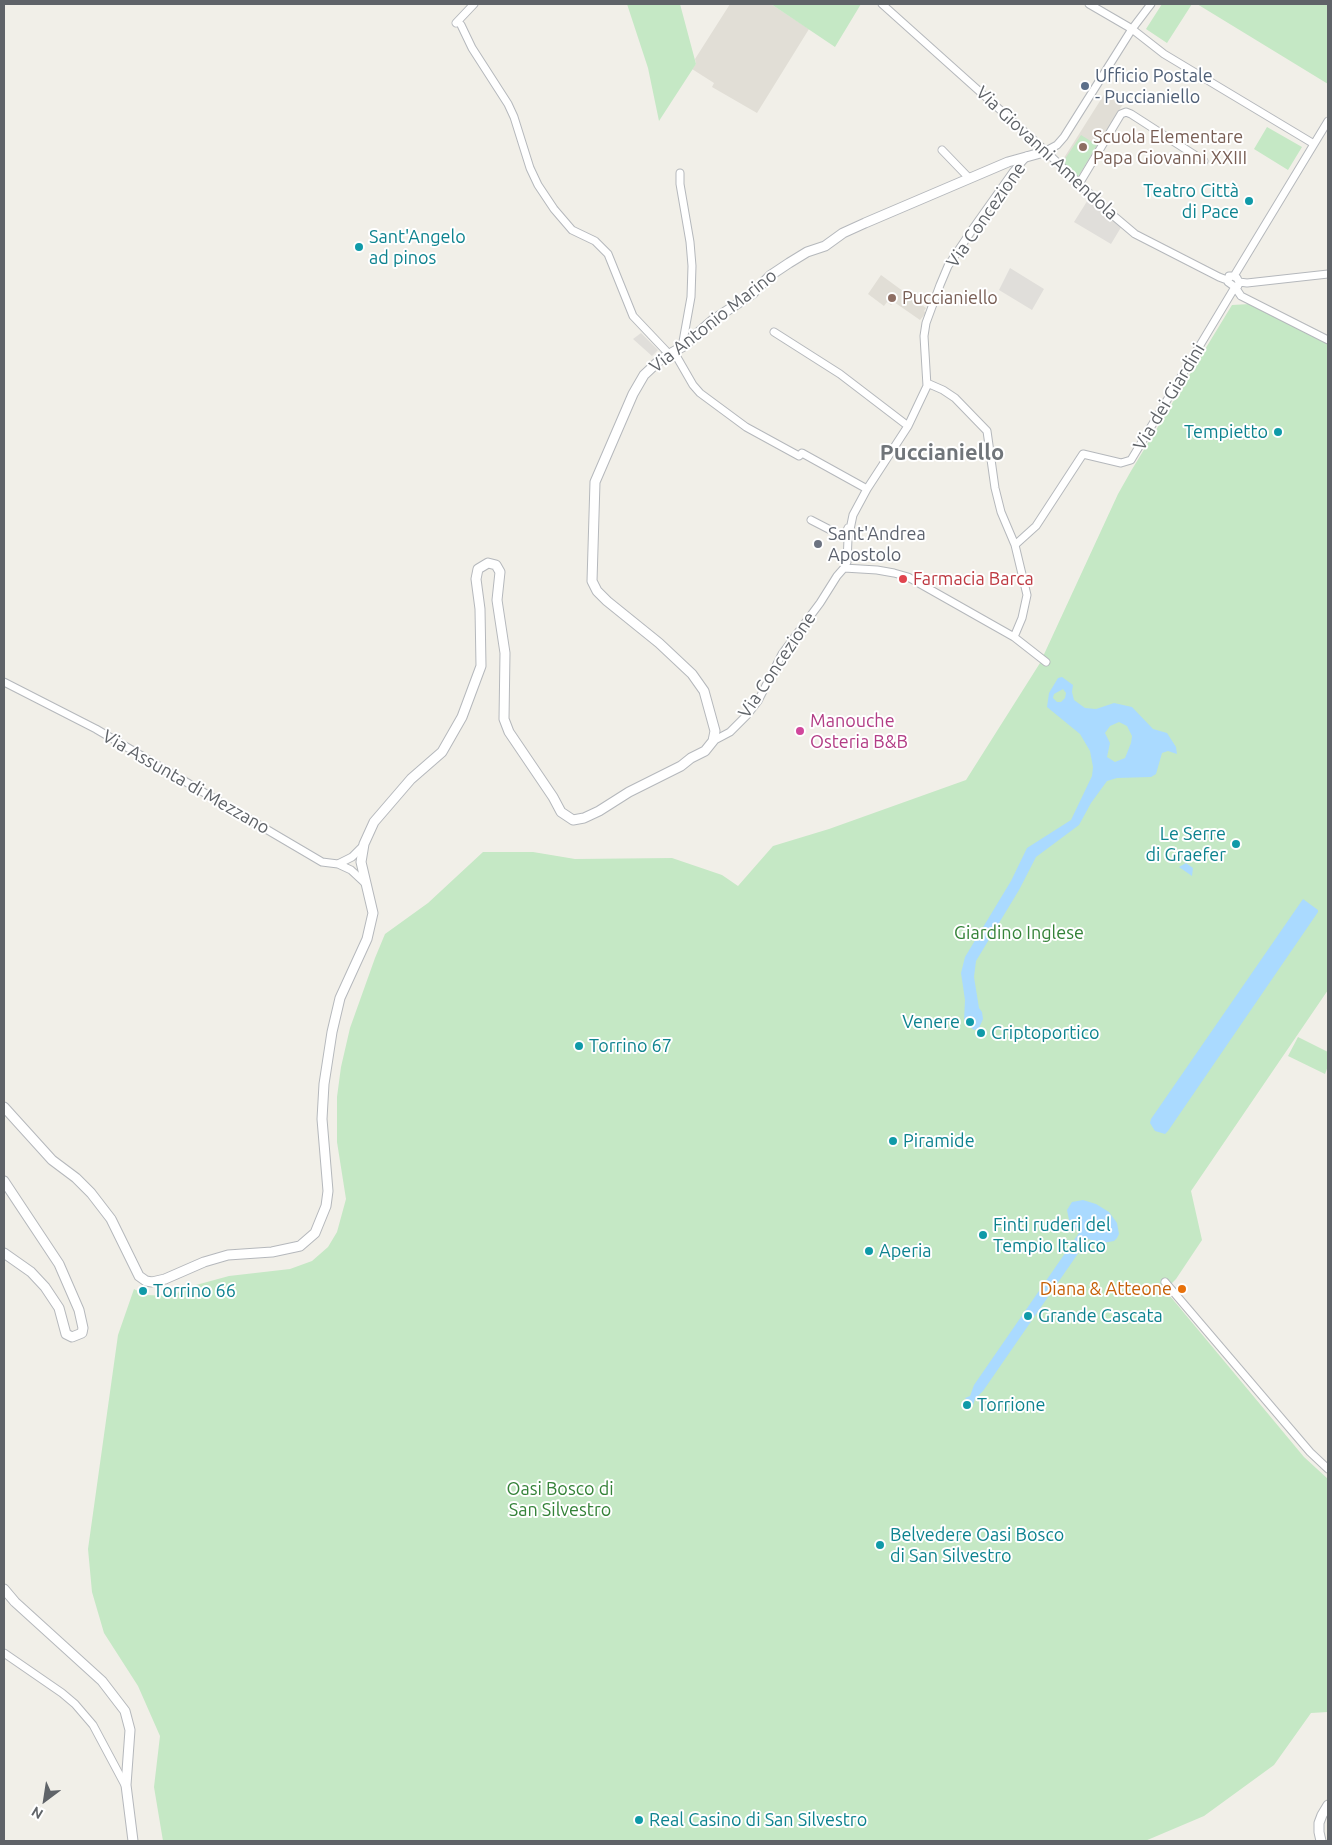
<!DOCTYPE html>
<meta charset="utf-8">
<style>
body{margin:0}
#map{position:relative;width:1332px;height:1845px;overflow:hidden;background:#f1efe8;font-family:Ubuntu,sans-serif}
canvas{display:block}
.frame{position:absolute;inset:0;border:5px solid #5f6368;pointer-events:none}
.north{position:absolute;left:20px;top:1775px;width:50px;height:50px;-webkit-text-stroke:4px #fff;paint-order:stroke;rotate:211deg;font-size:14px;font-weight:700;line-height:20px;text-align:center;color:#5f6368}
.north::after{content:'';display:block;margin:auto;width:18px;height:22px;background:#5f6368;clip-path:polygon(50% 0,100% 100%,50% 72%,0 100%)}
</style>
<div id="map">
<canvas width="1332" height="1845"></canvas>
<div class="frame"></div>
<div class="north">N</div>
</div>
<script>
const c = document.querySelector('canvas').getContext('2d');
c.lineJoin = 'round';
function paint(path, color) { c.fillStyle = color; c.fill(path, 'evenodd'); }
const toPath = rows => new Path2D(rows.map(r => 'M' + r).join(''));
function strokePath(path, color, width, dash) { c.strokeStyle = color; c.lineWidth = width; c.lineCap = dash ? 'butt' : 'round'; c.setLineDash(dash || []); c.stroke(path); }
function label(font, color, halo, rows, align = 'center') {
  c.font = font + ' Ubuntu,sans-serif'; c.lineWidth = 4; c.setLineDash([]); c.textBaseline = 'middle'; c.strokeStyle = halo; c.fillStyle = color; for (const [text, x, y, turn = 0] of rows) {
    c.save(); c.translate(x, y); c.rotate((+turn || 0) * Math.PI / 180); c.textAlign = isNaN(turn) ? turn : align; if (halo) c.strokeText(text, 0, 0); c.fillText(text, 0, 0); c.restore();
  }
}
paint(toPath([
 [1091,195,1123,224,1111,244,1074,222],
 [1010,268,1044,289,1032,310,999,290],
 [641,333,658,350,652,356,633,339]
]), '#e0deda');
paint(toPath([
 [730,4,771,4,809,29,757,113,712,87,714,83,692,69,696,64,695,59],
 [1105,93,1123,104,1078,177,1062,161],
 [881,275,926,308,924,311,926,313,920,320,894,302,891,305,887,302,884,306,868,294]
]), '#e1ded6');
paint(toPath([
 [627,4,680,4,696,64,659,121,648,68],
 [771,4,861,4,835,47],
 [1162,4,1192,4,1167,43,1146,29],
 [1197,4,1328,4,1328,84],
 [1267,127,1302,147,1288,170,1254,149],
 [1081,135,1097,145,1078,177,1063,162],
 [1250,304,1328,342,1328,990,1191,1191,1202,1240,1176,1279,1165,1290,1304,1457,1328,1479,1328,1712,1311,1713,1274,1765,1204,1816,1145,1841,163,1841,154,1787,160,1736,138,1686,104,1633,92,1592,88,1549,118,1335,134,1289,146,1295,170,1296,196,1285,229,1276,290,1269,312,1261,328,1247,337,1232,346,1199,337,1142,337,1097,341,1067,350,1028,375,958,385,934,428,903,483,852,533,852,575,859,672,858,722,875,738,886,773,846,829,829,966,780,1040,663,1118,494,1131,471,1232,305],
 [1298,1037,1328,1052,1328,1066,1325,1074,1288,1056]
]), '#c5e8c5');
paint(toPath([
 [1062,677,1073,685,1072,692,1074,700,1085,708,1096,709,1114,703,1132,707,1153,729,1167,733,1176,747,1177,754,1168,751,1162,753,1156,774,1151,777,1117,778,1107,781,1091,803,1079,825,1036,857,1019,890,976,961,974,977,979,1008,982,1012,983,1019,979,1028,974,1030,967,1025,964,1020,965,1000,961,973,965,957,1011,881,1027,848,1071,820,1092,776,1093,767,1090,751,1080,734,1047,707,1049,693,1058,678],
 [1063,689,1066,693,1065,698,1061,702,1057,702,1053,698,1054,694],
 [1119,722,1127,726,1132,736,1131,743,1125,758,1115,762,1107,757,1110,743,1105,733,1110,726],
 [1186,863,1193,868,1192,876,1179,867],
 [1303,899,1318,910,1318,912,1168,1131,1165,1134,1155,1131,1150,1123,1151,1119],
 [1083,1200,1096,1204,1109,1212,1117,1223,1119,1234,1117,1238,1114,1241,1103,1243,1088,1239,983,1391,975,1399,973,1405,965,1398,970,1396,974,1385,1079,1233,1069,1220,1067,1210,1072,1202]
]), '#aadaff');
const minor = toPath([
 [882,4,1036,142,1109,212,1135,234,1219,277,1227,280],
 [1089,4,1132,29,1164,54,1314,144],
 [456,23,474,4],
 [461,25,472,48,508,104,514,117,530,168,538,185,554,209,572,230,595,241,608,254,633,316,669,354],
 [942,150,969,178],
 [1044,152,1057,145,1064,137,1132,29,1151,4],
 [680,173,680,184,690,242,692,266,691,297,682,347],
 [1079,184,1121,114,1126,112,1131,114,1204,161],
 [1234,276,1328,121],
 [1239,282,1247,283,1328,274],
 [774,332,840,374,908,426],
 [674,352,693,385,700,393,746,427,799,456,802,453,811,458,867,489],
 [927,383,943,390,955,398,987,431,995,488,1001,512,1015,545],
 [811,520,844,537,848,528],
 [844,568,877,570,894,573,908,577,1014,637,1022,618,1027,595,1015,545,1036,526,1083,454,1121,463,1131,460,1235,287,1238,286,1239,282,1237,278,1233,276,1229,276,1228,282,1235,287,1241,296,1328,340],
 [1014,637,1046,662],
 [4,682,96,729,322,862,338,864,352,857,364,845],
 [713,741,730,732,747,715,758,701,782,654,820,603,837,576,844,568,847,562,848,539,853,515,867,489,908,426,927,386,924,336,926,323,940,285,948,266,974,227,1013,172,1027,156],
 [338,864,351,870,366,884],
 [1165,1282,1310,1452,1328,1469],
 [4,1653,62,1693,75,1704,93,1725,125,1785]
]);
const tertiary = toPath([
 [4,1107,52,1160,76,1178,91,1193,111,1219,139,1276,146,1281,152,1282,165,1279,204,1262,228,1255,272,1252,300,1246,315,1233,326,1206,328,1191,322,1119,324,1084,332,1032,340,998,367,939,373,913,361,862,364,844,374,822,411,779,442,752,462,717,481,666,480,609,476,579,478,569,488,563,496,565,500,572,497,600,505,653,504,719,509,732,553,797,561,812,573,820,584,818,599,811,629,792,681,766,691,758,705,751,713,741,715,731,704,691,692,674,659,643,607,601,597,591,592,581,595,482,633,394,644,375,661,359,682,347,713,320,752,294,771,275,789,263,807,252,825,246,843,233,865,223,1008,162,1044,152],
 [4,1181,59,1264,79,1310,83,1328,82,1333,72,1337,66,1334,59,1308,45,1287,31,1272,4,1253],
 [4,1589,15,1602,102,1681,125,1711,130,1730,126,1785,133,1841],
 [1321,1841,1319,1832,1319,1823,1322,1815,1328,1805]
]);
strokePath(minor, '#b5b8bc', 9);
strokePath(tertiary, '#b5b8bc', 11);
strokePath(minor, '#fff', 7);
strokePath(tertiary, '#fff', 9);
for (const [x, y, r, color] of [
 [1085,86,5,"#5c6f8a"],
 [1083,147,5,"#8d6e63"],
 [1249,201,5,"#0f9aa8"],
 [359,247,5,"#0f9aa8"],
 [892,298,5,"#8d6e63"],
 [1278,432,5,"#0f9aa8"],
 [818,544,5,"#6b7280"],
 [903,579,5,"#e0444e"],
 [800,731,5,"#d1479c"],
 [1236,844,5,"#0f9aa8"],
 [970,1022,5,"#0f9aa8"],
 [981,1033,5,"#0f9aa8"],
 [579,1046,5,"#0f9aa8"],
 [893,1141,5,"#0f9aa8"],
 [983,1235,5,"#0f9aa8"],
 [869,1251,5,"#0f9aa8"],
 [1182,1289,5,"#e8710a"],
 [143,1291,5,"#0f9aa8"],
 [1028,1316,5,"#0f9aa8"],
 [967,1405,5,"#0f9aa8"],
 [880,1545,5,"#0f9aa8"],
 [639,1820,5,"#0f9aa8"]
]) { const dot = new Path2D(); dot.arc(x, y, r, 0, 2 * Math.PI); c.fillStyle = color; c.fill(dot); strokePath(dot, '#fff', 2); }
label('18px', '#4e5e75', '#fff', [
 ["Ufficio Postale",1095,76],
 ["- Puccianiello",1095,97]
], 'left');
label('18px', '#785e54', '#fff', [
 ["Scuola Elementare",1093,137],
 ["Papa Giovanni XXIII",1093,158],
 ["Puccianiello",902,298]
], 'left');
label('18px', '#5f6368', '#fff', [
 ["Via Giovanni Amendola",1047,153,43],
 ["Via Concezione",986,215,-55],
 ["Via Antonio Marino",713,321,-38],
 ["Via dei Giardini",1169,397,-59],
 ["Via Concezione",777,665,-56],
 ["Via Assunta di Mezzano",186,782,30]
]);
label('18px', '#0d838f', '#fff', [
 ["Teatro Città",1239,191,"right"],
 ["di Pace",1239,212,"right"],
 ["Sant'Angelo",369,237],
 ["ad pinos",369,258],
 ["Tempietto",1268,432,"right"],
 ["Le Serre",1226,834,"right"],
 ["di Graefer",1226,855,"right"],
 ["Venere",960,1022,"right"],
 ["Criptoportico",991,1033],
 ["Torrino 67",589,1046],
 ["Piramide",903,1141],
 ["Finti ruderi del",993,1225],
 ["Tempio Italico",993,1246],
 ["Aperia",879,1251],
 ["Torrino 66",153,1291],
 ["Grande Cascata",1038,1316],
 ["Torrione",977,1405],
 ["Belvedere Oasi Bosco",890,1535],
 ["di San Silvestro",890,1556],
 ["Real Casino di San Silvestro",649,1820]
], 'left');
label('18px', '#5b616d', '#fff', [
 ["Sant'Andrea",828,534],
 ["Apostolo",828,555]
], 'left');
label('18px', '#be3a42', '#fff', [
 ["Farmacia Barca",913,579]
], 'left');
label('18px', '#b23c85', '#fff', [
 ["Manouche",810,721],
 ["Osteria B&B",810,742]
], 'left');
label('18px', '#348238', '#fff', [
 ["Giardino Inglese",1019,933],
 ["Oasi Bosco di",560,1489],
 ["San Silvestro",560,1510]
]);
label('18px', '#c56008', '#fff', [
 ["Diana & Atteone",1172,1289]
], 'right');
label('bold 22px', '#70757a', '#fff', [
 ["Puccianiello",942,453]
]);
</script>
